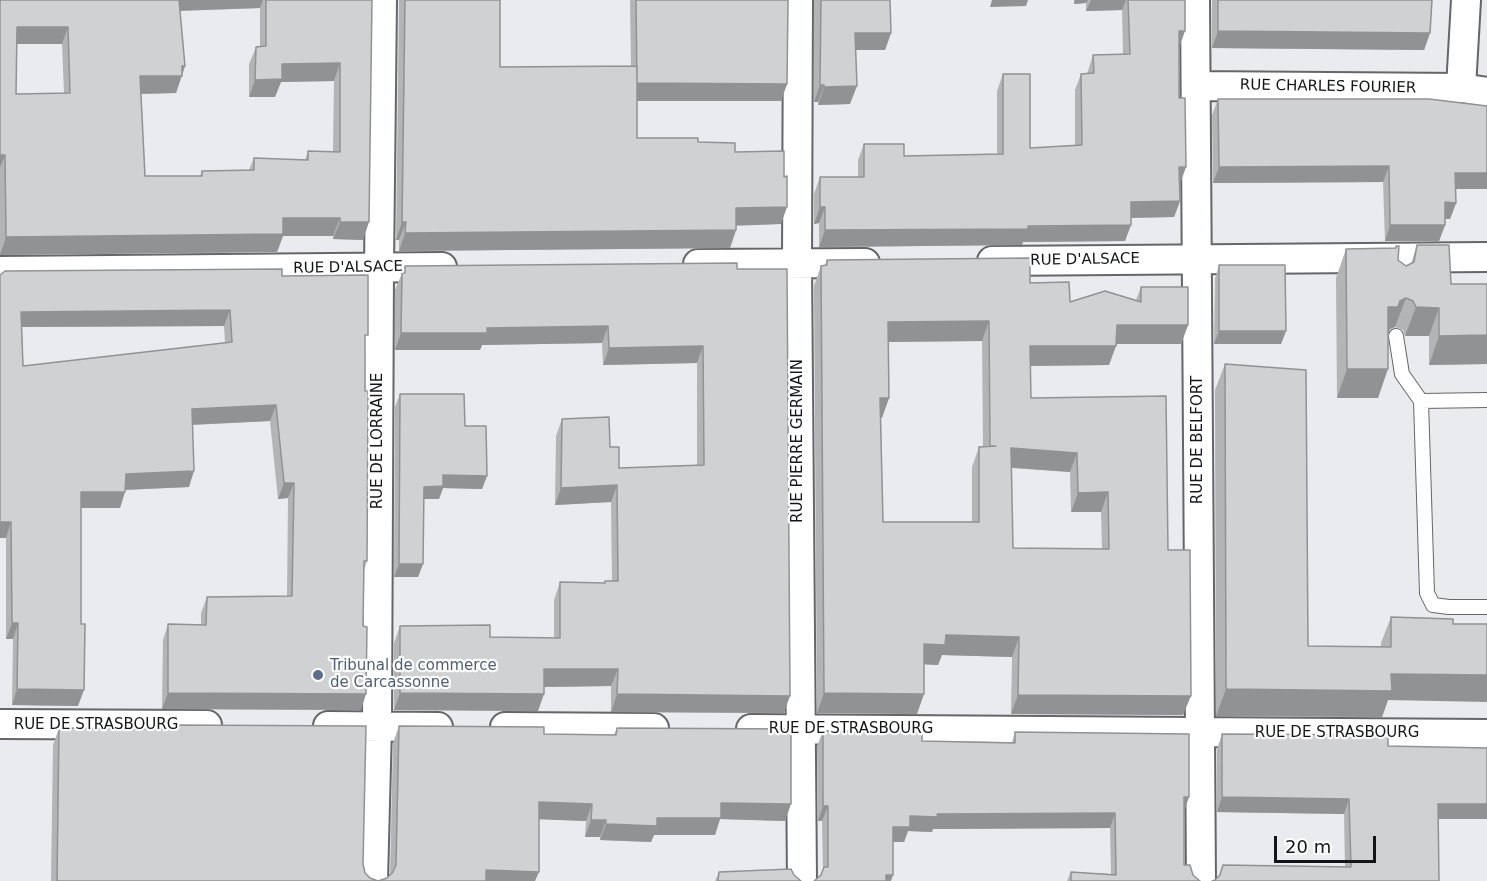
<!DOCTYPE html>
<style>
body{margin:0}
#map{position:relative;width:1487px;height:881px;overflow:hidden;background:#e9ebee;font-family:"DejaVu Sans",sans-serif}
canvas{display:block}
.scale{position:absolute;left:1274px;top:836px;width:102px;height:27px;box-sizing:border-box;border:3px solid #141516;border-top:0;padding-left:8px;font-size:18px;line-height:21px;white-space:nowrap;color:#141516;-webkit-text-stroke:4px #fff;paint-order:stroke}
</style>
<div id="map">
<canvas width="1487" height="881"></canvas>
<div class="scale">20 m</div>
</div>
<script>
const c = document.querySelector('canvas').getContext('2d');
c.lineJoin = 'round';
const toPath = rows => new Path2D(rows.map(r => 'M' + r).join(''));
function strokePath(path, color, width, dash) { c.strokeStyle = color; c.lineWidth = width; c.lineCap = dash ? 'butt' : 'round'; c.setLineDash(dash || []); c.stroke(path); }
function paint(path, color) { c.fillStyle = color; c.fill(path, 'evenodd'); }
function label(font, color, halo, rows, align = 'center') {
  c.font = font + ' "DejaVu Sans",sans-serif'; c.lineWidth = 4.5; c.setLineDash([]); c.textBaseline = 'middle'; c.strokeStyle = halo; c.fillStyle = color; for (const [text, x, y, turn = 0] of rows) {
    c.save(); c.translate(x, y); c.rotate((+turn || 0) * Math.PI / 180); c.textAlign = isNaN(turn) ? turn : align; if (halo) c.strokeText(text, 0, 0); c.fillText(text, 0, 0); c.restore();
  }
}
const service = toPath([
 [1396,336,1402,374,1421,401,1487,400],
 [1421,401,1427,593,1433,605,1449,607,1487,607]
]);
const minor = toPath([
 [798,0,797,263,802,881],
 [1195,0,1201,881],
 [1196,86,1461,88,1487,92],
 [1461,88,1466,0],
 [992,261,1487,257],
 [698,264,865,263],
 [0,271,442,267],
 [0,724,207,725],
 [328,726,438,727],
 [505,727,654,728],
 [751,729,1487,734],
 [373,881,377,726,379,268,382,0]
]);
strokePath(service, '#656669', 16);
strokePath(minor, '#656669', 32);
strokePath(service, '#fff', 14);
strokePath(minor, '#fff', 28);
paint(toPath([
 [0,0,372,0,363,240,333,239,333,236,283,236,277,252,0,255],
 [260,8,260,46,256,47,249,64,249,97,275,97,281,82,334,81,333,152,308,151,305,160,254,158,249,170,202,171,200,176,145,176,141,94,176,93,185,66,180,11],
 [17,44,62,44,64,93,16,94],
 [399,0,500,0,500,67,631,66,630,0,788,0,787,84,781,101,637,101,637,138,698,142,735,152,781,224,736,225,736,230,730,248,399,251,399,240,396,240],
 [814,0,890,0,891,33,885,50,856,50,850,104,818,105,818,102,814,102],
 [1074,0,1185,0,1179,48,1180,201,1174,217,1131,218,1125,241,1023,242,1022,245,819,247,819,223,814,224,814,194,820,177,858,177,858,160,864,144,904,156,997,155,997,91,1003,74,1030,148,1075,145,1075,90,1081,74,1087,74,1093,55,1123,54,1122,10,1086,11,1086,3,1074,4],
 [1212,0,1432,0,1430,33,1424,50,1212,48],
 [1218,99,1487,106,1487,189,1455,189,1456,203,1450,219,1445,219,1445,225,1439,241,1385,241,1383,182,1213,183,1212,115],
 [1417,245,1451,284,1487,284,1487,364,1429,365,1429,336,1405,336,1403,330,1395,327,1390,329,1388,334,1378,398,1337,398,1336,278,1346,249,1395,248,1396,246,1398,260,1406,266,1411,264],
 [827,260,1030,283,1070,302,1136,300,1141,287,1188,325,1181,344,1116,344,1109,365,1030,366,1031,398,1168,550,1183,715,1011,714,1012,657,942,655,938,665,924,664,917,714,817,713,814,286,821,266,825,265],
 [982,341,983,447,979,447,972,467,972,522,883,522,881,418,889,398,889,342],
 [1011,468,1070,472,1071,512,1101,512,1102,549,1013,548],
 [1219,265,1286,331,1281,344,1214,344,1215,279],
 [405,266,737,269,784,713,611,712,611,686,544,687,538,711,394,710,394,643,400,626,490,637,554,638,554,600,560,582,605,583,612,581,611,502,555,505,556,436,562,419,610,447,619,468,697,465,697,363,603,365,602,343,482,345,480,350,395,350,395,290],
 [0,275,282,276,365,344,367,561,364,570,361,710,162,709,163,640,168,624,201,625,201,613,207,597,287,596,288,498,278,499,270,421,192,425,189,487,125,490,120,508,81,508,78,706,12,705,13,639,6,639,6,538,0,538],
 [224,326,225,343,23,366,22,327],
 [1225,364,1308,646,1381,646,1381,643,1391,617,1453,619,1388,700,1382,717,1216,716,1215,390],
 [400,394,465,426,487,476,482,489,443,488,439,499,424,499,423,564,418,577,394,577,395,407],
 [168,725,363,864,365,873,370,878,378,881,387,878,390,876,393,743,399,726,544,734,614,735,617,728,785,821,720,819,715,835,654,835,651,842,600,840,600,837,585,837,586,821,539,819,535,881,51,881,53,745,59,728,167,729],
 [823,731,922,741,1012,742,1015,732,1184,812,1184,865,1193,875,1200,881,1067,881,1071,872,1111,874,1110,828,933,829,932,832,908,831,904,842,893,842,815,881,821,875,823,870,822,821,818,821,817,746],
 [1222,734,1388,746,1487,748,1487,819,1438,819,1439,881,1215,880,1219,876,1223,865,1345,867,1344,814,1217,812,1217,749],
 [719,872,794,875,801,881,715,881]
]), '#b2b4b5');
paint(toPath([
 [176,0,263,0,260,8,172,11],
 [992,0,1028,0,1026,6,990,7],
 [1075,0,1088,0,1086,3,1074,4],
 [1091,0,1126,0,1122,10,1086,11],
 [17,27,68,27,62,44,11,44],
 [1179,31,1185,31,1179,48],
 [1218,31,1430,33,1424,50,1212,48],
 [855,33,891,33,885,50,849,50],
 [340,63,334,81,281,82,275,97,249,97,255,80,282,64],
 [182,66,185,66,176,93,133,94,140,76],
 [637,83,787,84,781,101,631,101],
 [820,85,824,85,818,102,814,102],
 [857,86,850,104,818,105,824,87],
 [0,155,5,155,0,167],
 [1389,166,1383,182,1213,183,1219,167],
 [1179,167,1186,167,1180,184],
 [1455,173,1487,173,1487,189,1449,189],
 [1180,201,1174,217,1125,218,1131,202],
 [1445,202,1456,203,1450,219,1439,218],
 [787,207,781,224,730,226,736,208],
 [820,207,825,207,819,223,814,224],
 [283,218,340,218,333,236,283,236,277,252,0,255,6,237],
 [340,222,369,222,363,240,333,239],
 [402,222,406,222,399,240,396,240],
 [1131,225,1125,241,1023,242,1022,245,819,247,825,230],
 [1390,225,1445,225,1439,241,1385,241],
 [736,230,730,248,399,251,405,233],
 [1406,298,1395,327,1390,329,1387,336,1388,307],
 [1416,307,1439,308,1429,336,1405,336],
 [230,310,224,326,15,327,21,312],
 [989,321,982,341,881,342,888,322],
 [1117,325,1188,325,1181,344,1110,344],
 [608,326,602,343,482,345,480,350,395,350,401,333,487,328],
 [1219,331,1286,331,1281,344,1214,344],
 [1487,335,1487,364,1429,365,1439,336],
 [703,346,697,363,603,365,609,348],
 [1030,346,1116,346,1109,365,1023,366],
 [1347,369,1388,369,1378,398,1337,398],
 [880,398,889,398,882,418,873,418],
 [276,405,270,421,186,425,192,409],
 [1011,448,1077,453,1070,472,1004,467],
 [194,471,189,487,120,490,126,474],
 [443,475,487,476,482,489,443,488,439,499,419,499,424,487],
 [284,483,294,483,288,498,278,499],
 [617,485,611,502,555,505,561,488],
 [81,492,125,492,120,508,75,508],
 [1108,492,1101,512,1071,512,1078,493],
 [0,522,11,522,6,538,0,538],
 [399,564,423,564,418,577,394,577],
 [12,623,18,623,13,639,6,639],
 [946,635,1019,637,1012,657,942,655,938,665,917,664,924,644],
 [544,669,618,669,611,686,538,687],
 [1391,674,1487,675,1487,702,1388,700,1382,717,1216,716,1226,689],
 [17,689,84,690,78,706,12,705],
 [168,693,366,694,361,710,162,709],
 [400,693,544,694,538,711,394,710],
 [824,693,924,694,917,714,817,713],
 [617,694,790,696,784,713,611,712],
 [1018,695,1191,696,1183,715,1011,714],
 [1184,797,1189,797,1184,812,1178,811],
 [1222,797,1349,799,1344,814,1217,812],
 [539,802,592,804,586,821,533,819],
 [721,803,791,804,785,821,720,819,715,835,654,835,651,842,600,840,606,824,657,818],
 [1438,804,1487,804,1487,819,1432,819],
 [823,806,828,806,822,821,818,821],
 [1115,813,1110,828,933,829,932,832,908,831,904,842,888,842,893,827,910,816,937,814],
 [591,820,606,820,600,837,585,837],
 [486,870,539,872,535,881,456,881],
 [886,875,893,875,891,881,884,881]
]), '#919294');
const building = toPath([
 [0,0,179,0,185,66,182,66,182,76,140,76,145,176,202,176,202,171,254,170,254,158,308,160,308,151,340,152,340,63,282,64,282,79,255,80,256,47,266,46,266,0,372,0,369,222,340,222,340,218,283,218,283,234,6,237,5,155,0,155,0,0],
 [17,27,68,27,70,93,16,94,17,27],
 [405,0,500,0,500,67,637,66,637,138,698,138,698,142,735,143,735,152,784,151,784,177,787,176,787,207,736,208,736,230,405,233,406,222,402,222,405,0],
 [636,0,788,0,787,84,637,83,636,0],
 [821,0,890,0,891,33,855,33,857,86,824,87,824,85,820,85,821,0],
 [1128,0,1185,0,1185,31,1179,31,1179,98,1185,98,1186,167,1179,167,1180,201,1131,202,1131,225,1028,226,1028,229,825,230,825,207,820,207,820,177,864,177,864,144,904,144,904,156,1003,154,1003,74,1030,74,1030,148,1082,145,1081,74,1094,73,1093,55,1130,54,1128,0],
 [1218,0,1432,0,1430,33,1218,31,1218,0],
 [1218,99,1429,99,1487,106,1487,173,1455,173,1456,203,1445,202,1445,225,1390,225,1389,166,1219,167,1218,99],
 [1417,245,1449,245,1451,284,1487,284,1487,335,1439,336,1439,308,1416,307,1413,301,1406,298,1400,301,1398,307,1388,307,1388,369,1347,369,1346,249,1396,248,1396,246,1399,246,1398,260,1406,266,1414,262,1417,245],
 [1030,258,1030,283,1069,282,1070,302,1105,291,1141,302,1141,287,1188,287,1188,325,1117,325,1116,346,1030,346,1031,398,1166,396,1168,550,1190,550,1191,696,1018,695,1019,637,946,635,945,645,924,644,924,694,824,693,821,266,827,265,827,260,1030,258],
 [989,321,990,446,996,446,979,447,979,522,883,522,880,398,889,398,888,322,989,321],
 [1011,448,1077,453,1078,493,1108,492,1109,549,1013,548,1011,448],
 [737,263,737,269,787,269,790,696,617,694,618,669,544,669,544,694,400,693,400,626,490,625,490,637,560,638,560,582,605,583,605,581,618,581,617,485,561,488,562,419,609,417,610,447,619,447,619,468,704,465,703,346,609,348,608,326,487,328,487,333,401,333,402,273,405,273,405,266,737,263],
 [1219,265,1285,265,1286,331,1219,331,1219,265],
 [282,269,282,276,368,275,368,335,365,335,365,391,368,391,367,561,364,561,363,626,367,627,366,694,168,693,168,624,206,625,207,597,292,596,294,483,284,483,276,405,192,409,194,471,126,474,125,492,81,492,81,624,85,624,84,690,17,689,18,623,12,623,11,522,0,522,0,275,5,271,282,269],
 [230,310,232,342,23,366,21,312,230,310],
 [1225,364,1306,370,1308,646,1391,647,1391,617,1453,619,1453,624,1487,624,1487,675,1391,674,1392,691,1226,689,1225,364],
 [400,394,464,394,465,426,486,426,487,476,443,475,443,486,424,487,423,564,399,564,400,394],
 [168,725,366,726,363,864,365,873,370,878,378,881,387,878,393,872,396,865,399,726,544,727,544,734,616,735,617,728,791,729,791,804,721,803,721,818,657,818,657,826,606,824,606,820,591,820,592,804,539,802,539,872,486,870,486,881,57,881,59,728,168,729,168,725],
 [823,731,922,732,922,741,1015,743,1015,732,1189,734,1189,797,1184,797,1184,865,1190,865,1193,875,1200,881,1071,881,1071,872,1116,875,1115,813,937,814,938,817,910,816,910,827,893,827,893,875,886,875,886,881,814,881,821,875,824,867,828,867,828,806,823,806,823,731],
 [1222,734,1388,735,1388,746,1487,748,1487,804,1438,804,1439,881,1212,881,1215,880,1220,875,1223,865,1351,867,1349,799,1222,797,1222,734],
 [791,869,794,875,801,881,718,881,719,872,791,869]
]);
paint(building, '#cfd1d3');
strokePath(building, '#919294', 1.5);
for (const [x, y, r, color] of [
 [318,675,6,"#5c6f8a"]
]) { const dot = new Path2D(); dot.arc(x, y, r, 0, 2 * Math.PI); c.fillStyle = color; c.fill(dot); strokePath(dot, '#fff', 2); }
label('15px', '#141516', '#fff', [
 ["RUE CHARLES FOURIER",1328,87,1],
 ["RUE D'ALSACE",1085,260,-1],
 ["RUE D'ALSACE",348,268,-1],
 ["RUE DE BELFORT",1198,440,-90],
 ["RUE DE LORRAINE",378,441,-90],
 ["RUE PIERRE GERMAIN",798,441,-90],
 ["RUE DE STRASBOURG",96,725],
 ["RUE DE STRASBOURG",851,729],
 ["RUE DE STRASBOURG",1337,733]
]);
label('15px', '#4e5e75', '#fff', [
 ["Tribunal de commerce",330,666],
 ["de Carcassonne",330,683]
], 'left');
</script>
